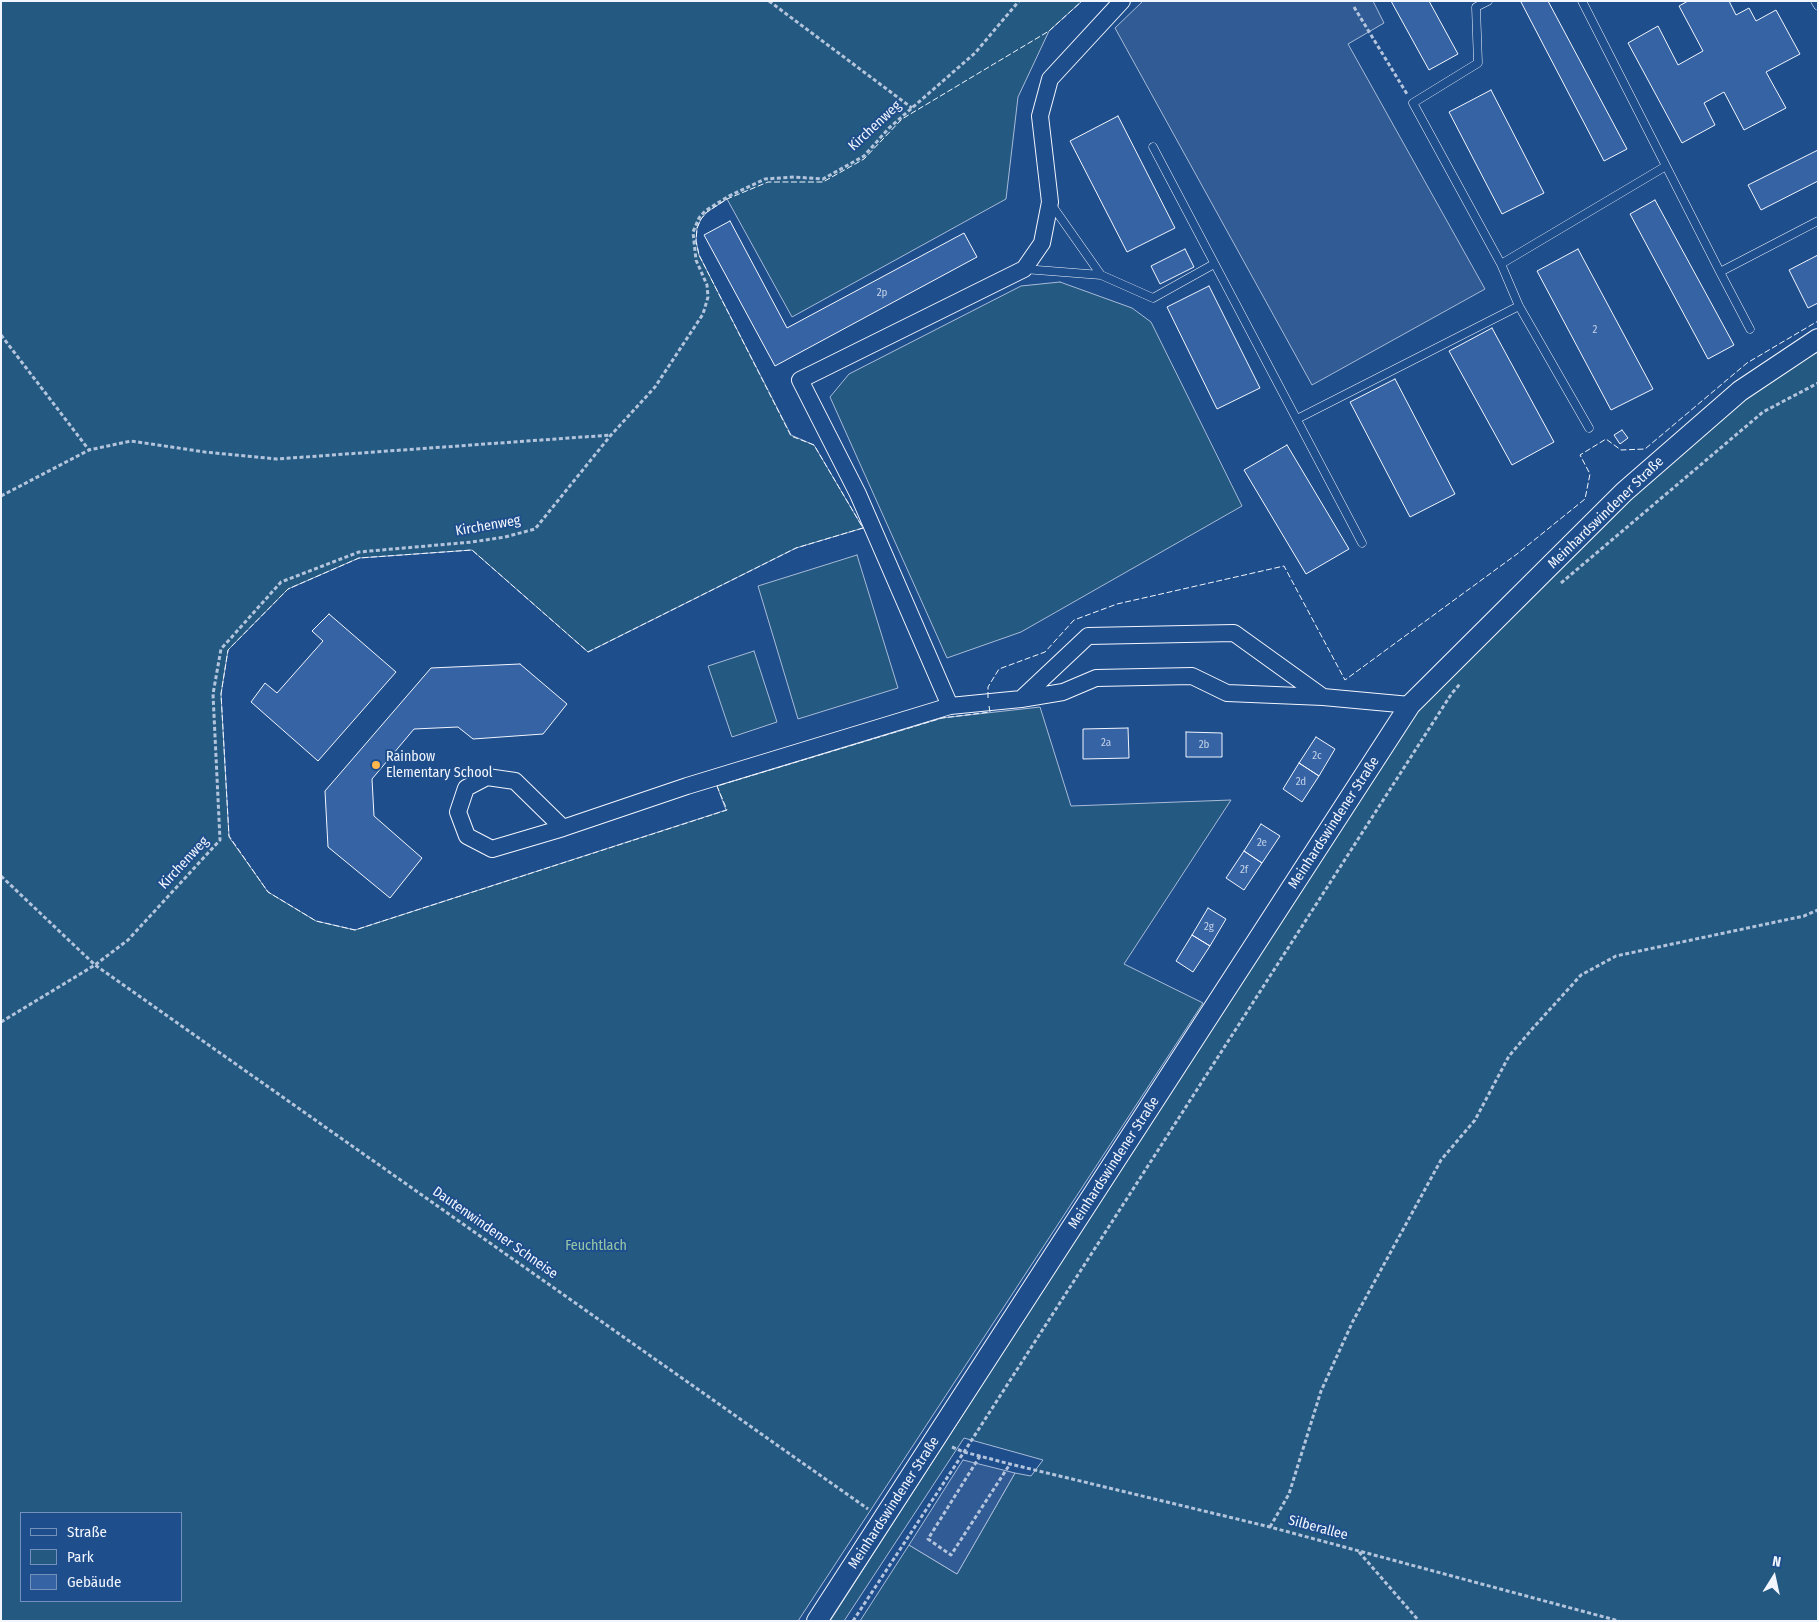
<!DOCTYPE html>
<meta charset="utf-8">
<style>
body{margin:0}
#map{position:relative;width:1819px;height:1622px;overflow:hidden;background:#1f4e8c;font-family:"Fira Sans Condensed",sans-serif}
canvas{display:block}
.frame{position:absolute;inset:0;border:2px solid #f2f6ff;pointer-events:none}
.legend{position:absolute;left:20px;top:1512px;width:162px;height:90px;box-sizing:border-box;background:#1f4e8c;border:1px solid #7391ba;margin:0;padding:6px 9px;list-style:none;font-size:15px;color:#f2f6ff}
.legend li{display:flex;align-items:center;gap:10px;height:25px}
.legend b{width:25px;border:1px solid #7391ba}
.north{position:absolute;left:1749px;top:1552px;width:50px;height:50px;-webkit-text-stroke:4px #1f4e8c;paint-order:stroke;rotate:10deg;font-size:14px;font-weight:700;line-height:20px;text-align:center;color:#f2f6ff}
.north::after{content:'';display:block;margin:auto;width:18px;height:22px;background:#f2f6ff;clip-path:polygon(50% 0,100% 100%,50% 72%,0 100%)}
</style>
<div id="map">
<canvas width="1819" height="1622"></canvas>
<div class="frame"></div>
<ul class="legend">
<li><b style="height:6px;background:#1f4e8c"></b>Straße</li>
<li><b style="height:14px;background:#245a82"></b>Park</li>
<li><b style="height:14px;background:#3563a3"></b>Gebäude</li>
</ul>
<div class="north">N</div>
</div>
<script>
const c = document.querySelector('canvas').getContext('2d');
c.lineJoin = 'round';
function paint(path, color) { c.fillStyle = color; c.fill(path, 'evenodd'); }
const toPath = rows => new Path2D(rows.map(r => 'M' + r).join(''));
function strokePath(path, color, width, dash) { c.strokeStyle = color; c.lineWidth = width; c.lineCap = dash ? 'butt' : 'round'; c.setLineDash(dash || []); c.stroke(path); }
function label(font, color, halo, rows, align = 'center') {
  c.font = font + ' "Fira Sans Condensed",sans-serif'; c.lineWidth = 4; c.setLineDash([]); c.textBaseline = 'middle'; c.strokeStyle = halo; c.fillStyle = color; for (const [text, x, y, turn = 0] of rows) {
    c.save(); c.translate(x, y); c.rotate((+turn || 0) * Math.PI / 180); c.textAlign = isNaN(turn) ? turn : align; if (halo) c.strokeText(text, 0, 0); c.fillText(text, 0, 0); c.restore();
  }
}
const green = toPath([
 [1,1,1082,1,1049,31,1018,97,1006,199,792,317,727,199,707,212,701,219,697,228,696,241,699,255,791,435,814,445,863,528,796,548,588,652,472,550,359,558,288,589,228,650,221,694,229,837,268,892,316,921,355,930,726,810,717,786,942,718,1040,707,1071,806,1231,800,1124,964,1203,1003,798,1621,1,1621,1,1],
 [21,1513,181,1513,181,1601,21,1601,21,1513],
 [1060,282,1132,308,1151,322,1242,506,1021,632,947,658,830,397,849,374,1021,286,1060,282],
 [1818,352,1818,1621,860,1621,909,1545,957,1574,1015,1473,1031,1476,1043,1460,964,1438,844,1621,830,1621,1419,706,1630,492,1741,397,1818,352],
 [857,555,898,688,798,719,758,586,857,555],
 [754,651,777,722,732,737,708,666,754,651]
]);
paint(green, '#245a82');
strokePath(green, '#a8bbd7', 1);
const parking = toPath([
 [1143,1,1373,1,1384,23,1348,44,1485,289,1312,385,1115,28,1143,1],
 [963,1460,1015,1473,957,1574,909,1545,963,1460]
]);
paint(parking, '#305b95');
strokePath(parking, '#a8bbd7', 1);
const building = toPath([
 [1391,1,1429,1,1458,54,1429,70,1391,1],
 [1523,1,1548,1,1627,149,1604,161,1521,2,1523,1],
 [1688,1,1729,1,1736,15,1749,8,1756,21,1776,10,1800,54,1766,72,1786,108,1744,130,1724,92,1704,103,1715,125,1682,143,1628,43,1658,26,1678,65,1703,51,1679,6,1688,1],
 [1491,90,1544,193,1502,214,1449,112,1491,90],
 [1118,116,1175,228,1127,252,1070,141,1118,116],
 [1818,150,1818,181,1761,210,1748,185,1818,150],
 [1655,200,1734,345,1708,359,1630,214,1655,200],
 [730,221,787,328,964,233,977,257,775,366,704,235,730,221],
 [1185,249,1194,267,1160,284,1151,266,1185,249],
 [1578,249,1653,389,1611,410,1537,271,1578,249],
 [1818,255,1818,303,1808,308,1789,270,1818,255],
 [1209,286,1260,388,1217,409,1167,307,1209,286],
 [1492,328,1554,442,1512,465,1449,351,1492,328],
 [1395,379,1455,494,1410,517,1350,402,1395,379],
 [1622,430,1628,438,1620,444,1614,435,1622,430],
 [1287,445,1349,549,1306,574,1244,470,1287,445],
 [329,614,396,672,318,761,251,702,265,683,277,693,323,641,312,631,329,614],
 [520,664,567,704,543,734,473,739,458,727,414,729,372,779,374,816,422,858,390,898,328,847,325,791,431,668,520,664],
 [1128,728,1129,758,1083,759,1083,729,1128,728],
 [1186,732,1222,733,1222,757,1186,757,1186,732],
 [1316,737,1335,749,1319,776,1299,763,1316,737],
 [1299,763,1319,776,1302,802,1283,789,1299,763],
 [1261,824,1280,836,1262,863,1244,851,1261,824],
 [1244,851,1262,863,1244,890,1226,878,1244,851],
 [1208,908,1226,919,1210,946,1192,935,1208,908],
 [1192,935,1210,946,1193,972,1176,961,1192,935]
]);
paint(building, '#3563a3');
strokePath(building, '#f2f6ff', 1);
const service = toPath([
 [1488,1,1476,7,1478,63,1413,103,1501,264,1519,306,1589,428],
 [1582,1,1720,272,1818,221],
 [1815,1,1818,6],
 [1153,147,1362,543],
 [1051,204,1101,275],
 [1501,264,1666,166],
 [1024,269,1101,275,1153,298,1214,264],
 [1720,272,1750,329],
 [1297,419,1519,306]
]);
const minor = toPath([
 [1122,1,1050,79,1040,116,1050,202,1042,243,1024,269,800,380,858,494,950,706,1021,699,1063,692,1096,678,1192,676,1227,693,1323,697,1410,705],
 [1021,699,1088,636,1234,633,1323,697],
 [563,828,515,781,487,777,466,788,458,812,467,836,492,849,563,828,687,786,950,706]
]);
const tertiary = toPath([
 [817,1621,1410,705,1624,492,1740,391,1818,339]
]);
strokePath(service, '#f2f6ff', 9);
strokePath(minor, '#f2f6ff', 18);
strokePath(tertiary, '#f2f6ff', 22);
strokePath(toPath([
 [769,1,912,108],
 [1354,7,1407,94],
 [1,335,89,450],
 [1,496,89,450,131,441,205,452,277,459,611,435],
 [1561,583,1763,412,1818,383],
 [1,876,95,965,868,1509],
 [1,1022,95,965,128,940,220,840,213,694,221,649,281,582,359,552,472,542,505,537,535,529,611,435,655,387,703,314,708,297,707,285,696,260,693,232,699,218,705,211,729,196,765,179,794,177,823,179,864,156,889,128,975,53,1019,1],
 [952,1447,964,1452,1010,1464,1270,1527,1619,1621],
 [980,1456,928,1539,951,1555,1010,1464],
 [1270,1527,1289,1494,1321,1391,1353,1321,1441,1160,1475,1120,1509,1056,1533,1028,1581,975,1616,956,1804,916,1818,910],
 [1359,1552,1419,1621],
 [853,1621,964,1452,1452,693,1461,683]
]), '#b3c4dc', 3, [4, 2.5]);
strokePath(service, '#1f4e8c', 8);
strokePath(minor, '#1f4e8c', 16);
strokePath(tertiary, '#1f4e8c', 20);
strokePath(toPath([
 [988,698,988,687,999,669,1045,652,1074,620,1117,604,1284,566,1345,680,1517,554,1585,499,1590,474,1580,455,1606,439,1621,450,1645,449,1747,363,1818,321],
 [989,706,990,712,942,718,717,786,727,810,355,930,316,921,268,892,229,836,221,694,228,650,288,589,359,558,472,550,588,652,796,548,863,528,814,445,791,436,699,255,696,241,697,228,701,219,707,212,727,199,768,182,823,182,864,159,902,119,1049,31,1082,1]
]), '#f2f6ff', 1, [6, 2.5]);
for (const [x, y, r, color] of [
 [376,765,5,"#ffb74d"]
]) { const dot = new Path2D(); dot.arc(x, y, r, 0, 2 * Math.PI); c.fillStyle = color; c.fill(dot); strokePath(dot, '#1f4e8c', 2); }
label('11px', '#c3d1e8', null, [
 ["2p",882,293],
 ["2",1595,330],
 ["2a",1106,743],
 ["2b",1204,745],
 ["2c",1317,756],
 ["2d",1301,782],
 ["2e",1262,843],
 ["2f",1244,870],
 ["2g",1209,927]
]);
label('14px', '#f2f6ff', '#1f4e8c', [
 ["Kirchenweg",875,126,-43],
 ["Meinhardswindener Straße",1606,513,-44],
 ["Kirchenweg",488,526,-10],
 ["Meinhardswindener Straße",1334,823,-57],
 ["Kirchenweg",184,863,-47],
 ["Meinhardswindener Straße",1114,1163,-57],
 ["Dautenwindener Schneise",495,1233,35],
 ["Meinhardswindener Straße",894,1503,-57],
 ["Silberallee",1318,1528,15]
]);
label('14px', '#f2f6ff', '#1f4e8c', [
 ["Rainbow",386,757],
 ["Elementary School",386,773]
], 'left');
label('14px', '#97c8a6', '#1f4e8c', [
 ["Feuchtlach",596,1246]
]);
</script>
